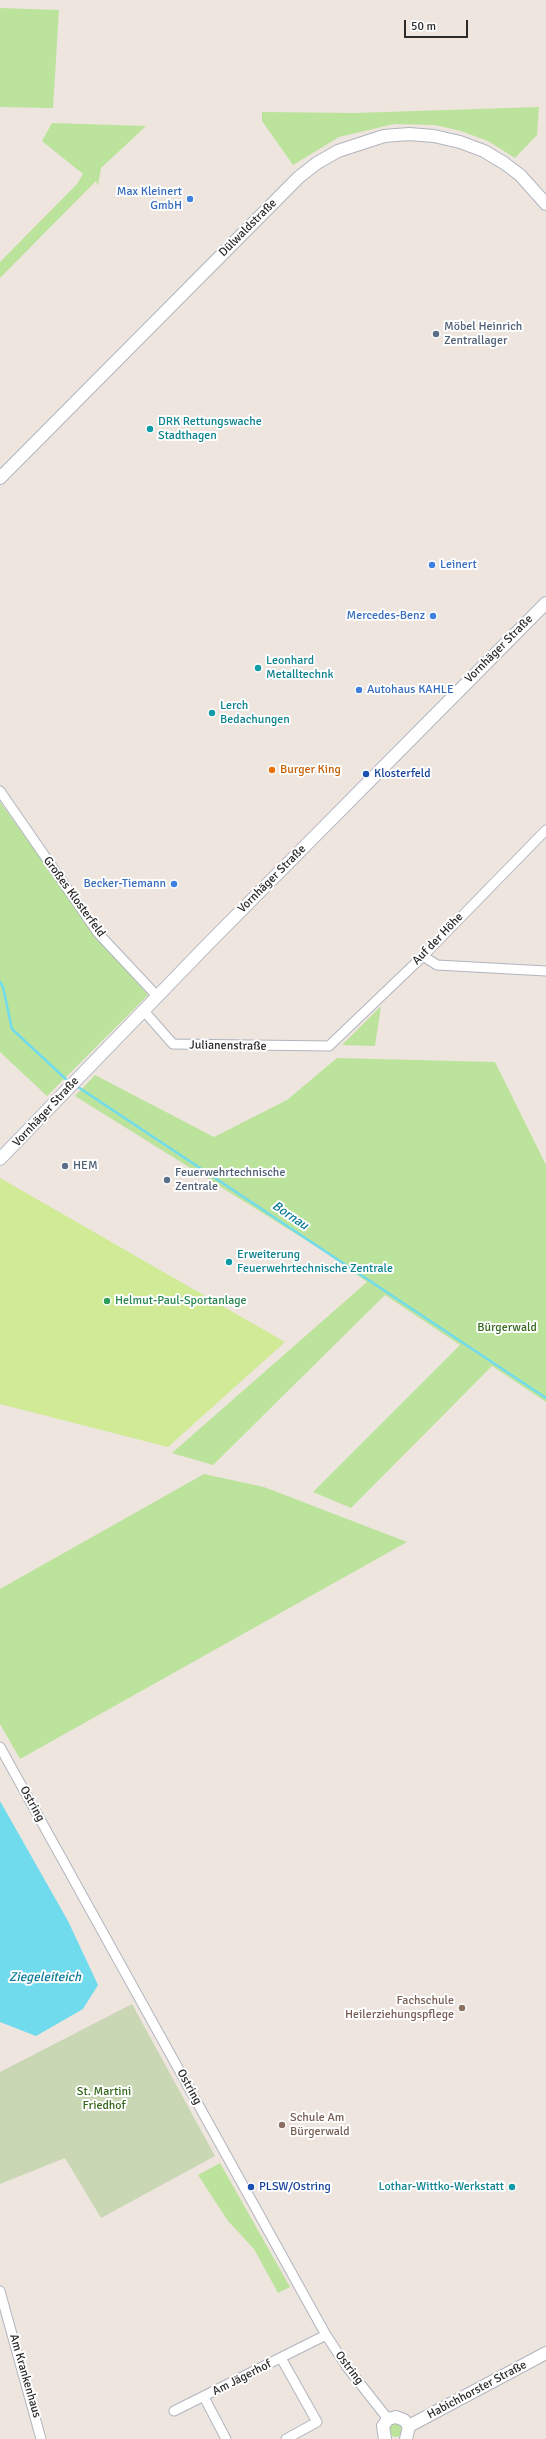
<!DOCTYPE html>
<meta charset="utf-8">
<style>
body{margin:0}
#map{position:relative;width:546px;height:2439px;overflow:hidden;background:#ede5de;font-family:Signika,sans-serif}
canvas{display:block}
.scale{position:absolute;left:404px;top:20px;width:64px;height:18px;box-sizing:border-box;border:2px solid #2b2b2b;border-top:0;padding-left:5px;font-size:12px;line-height:14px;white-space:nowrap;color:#2b2b2b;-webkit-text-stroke:3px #fff;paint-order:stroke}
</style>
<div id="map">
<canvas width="546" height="2439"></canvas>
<div class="scale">50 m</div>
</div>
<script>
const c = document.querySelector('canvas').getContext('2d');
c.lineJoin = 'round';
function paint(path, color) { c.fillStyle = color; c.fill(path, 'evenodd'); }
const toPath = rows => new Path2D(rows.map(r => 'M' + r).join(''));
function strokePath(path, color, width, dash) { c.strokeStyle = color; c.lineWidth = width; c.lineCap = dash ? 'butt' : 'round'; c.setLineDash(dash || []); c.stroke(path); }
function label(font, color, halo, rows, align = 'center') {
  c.font = font + ' Signika,sans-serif'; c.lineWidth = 4; c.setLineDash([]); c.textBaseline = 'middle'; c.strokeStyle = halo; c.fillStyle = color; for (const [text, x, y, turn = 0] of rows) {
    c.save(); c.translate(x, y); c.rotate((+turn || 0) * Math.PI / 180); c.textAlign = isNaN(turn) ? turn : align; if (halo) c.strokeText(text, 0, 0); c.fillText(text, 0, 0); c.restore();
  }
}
paint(toPath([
 [0,8,59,10,53,108,0,107],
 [539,107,537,135,515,158,488,141,461,131,435,125,394,124,339,137,293,165,262,121,262,112,355,113],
 [52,123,146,126,101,168,98,186,96,181,0,278,0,262,77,184,83,174,42,141],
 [0,802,100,941,148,995,47,1096,0,1052],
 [381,1006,375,1046,342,1045],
 [337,1058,495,1062,546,1165,546,1402,492,1366,351,1508,313,1492,460,1345,385,1295,213,1465,172,1453,367,1282,325,1252,75,1096,95,1075,214,1137,287,1100],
 [204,1474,264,1487,407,1542,20,1759,0,1724,0,1589],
 [220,2163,290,2287,278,2293,254,2249,228,2221,198,2175],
 '389 2430a7 7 0 1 1 14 0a7 7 0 1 1-14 0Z'
]), '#bce39b');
paint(toPath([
 [132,2004,215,2156,101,2218,65,2158,0,2184,0,2072]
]), '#c9d7b5');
paint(toPath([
 [0,1178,87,1228,285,1342,168,1447,0,1404]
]), '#d0ea96');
paint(toPath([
 [0,1801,68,1921,98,1985,83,2009,36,2036,0,2022]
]), '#71dbee');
strokePath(toPath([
 [0,982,3,987,12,1029,69,1082],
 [75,1085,546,1398]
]), '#71dbee', 2.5);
const street = toPath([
 [0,791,98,933,157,996],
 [423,956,437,965,546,971],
 [143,1010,173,1044,329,1046,423,956,546,830],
 [0,1747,326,2335,347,2367,388,2419],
 [0,2291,41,2439],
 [281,2358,317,2422,286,2439],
 [204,2397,226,2439],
 [174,2411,326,2335]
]);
const secondary = toPath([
 [0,478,299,177,317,163,338,151,384,136,409,134,434,136,460,142,484,151,504,163,520,175,546,204],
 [0,1159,208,944,546,603],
 [409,2426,546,2353],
 [385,2439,383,2426,388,2419,396,2417,404,2420,409,2426,406,2439]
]);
strokePath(street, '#b1b5bf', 11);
strokePath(secondary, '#b1b5bf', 14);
strokePath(street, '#fff', 9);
strokePath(secondary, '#fff', 12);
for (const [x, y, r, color] of [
 [190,199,4,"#3f7fe0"],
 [436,334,4,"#5c6f8a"],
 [150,429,4,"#0f9aa8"],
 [432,565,4,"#3f7fe0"],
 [433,616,4,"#3f7fe0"],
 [258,668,4,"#0f9aa8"],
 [359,690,4,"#3f7fe0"],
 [212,713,4,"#0f9aa8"],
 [272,770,4,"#e8710a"],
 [366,774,4,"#1a4fb4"],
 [174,884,4,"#3f7fe0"],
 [65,1166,4,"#5c6f8a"],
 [167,1180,4,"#5c6f8a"],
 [229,1262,4,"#0f9aa8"],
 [107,1301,4,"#2e9e5b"],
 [462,2008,4,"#8d6e63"],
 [282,2125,4,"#8d6e63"],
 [251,2187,4,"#1a4fb4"],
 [512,2187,4,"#0f9aa8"]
]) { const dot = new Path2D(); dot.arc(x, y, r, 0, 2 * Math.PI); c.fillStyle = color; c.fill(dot); strokePath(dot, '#fff', 1.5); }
label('12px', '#366cbe', '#fff', [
 ["Max Kleinert",182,192],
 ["GmbH",182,206],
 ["Leinert",440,565,"left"],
 ["Mercedes-Benz",425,616],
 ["Autohaus KAHLE",367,690,"left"],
 ["Becker-Tiemann",166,884]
], 'right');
label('12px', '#2b2b2b', '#fff', [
 ["Dülwaldstraße",248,228,-45],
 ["Vornhäger Straße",499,649,-45],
 ["Vornhäger Straße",272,879,-45],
 ["Großes Klosterfeld",74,897,54],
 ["Auf der Höhe",438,939,-46],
 ["Julianenstraße",228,1046,1],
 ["Vornhäger Straße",46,1112,-47],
 ["Ostring",32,1804,61],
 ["Ostring",189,2087,61],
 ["Ostring",349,2368,53],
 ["Am Krankenhaus",25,2376,74],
 ["Am Jägerhof",242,2378,-27],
 ["Habichhorster Straße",477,2390,-28]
]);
label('12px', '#4e5e75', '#fff', [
 ["Möbel Heinrich",444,327],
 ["Zentrallager",444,341],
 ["HEM",73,1166],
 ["Feuerwehrtechnische",175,1173],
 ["Zentrale",175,1187]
], 'left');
label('12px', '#0d838f', '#fff', [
 ["DRK Rettungswache",158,422],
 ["Stadthagen",158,436],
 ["Leonhard",266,661],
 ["Metalltechnk",266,675],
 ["Lerch",220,706],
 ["Bedachungen",220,720],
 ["Erweiterung",237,1255],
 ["Feuerwehrtechnische Zentrale",237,1269],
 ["Lothar-Wittko-Werkstatt",504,2187,"right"]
], 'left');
label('12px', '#c56008', '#fff', [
 ["Burger King",280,770]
], 'left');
label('12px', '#164399', '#fff', [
 ["Klosterfeld",374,774],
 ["PLSW/Ostring",259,2187]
], 'left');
label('12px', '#27864d', '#fff', [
 ["Helmut-Paul-Sportanlage",115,1301]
], 'left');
label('12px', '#34691b', '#fff', [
 ["Bürgerwald",507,1328],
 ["St. Martini",104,2092],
 ["Friedhof",104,2106]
]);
label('12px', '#785e54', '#fff', [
 ["Fachschule",454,2001],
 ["Heilerziehungspflege",454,2015],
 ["Schule Am",290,2118,"left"],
 ["Bürgerwald",290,2132,"left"]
], 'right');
label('italic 13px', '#0e7c9c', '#fff', [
 ["Bornau",290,1216,34],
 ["Ziegeleiteich",45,1978]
]);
</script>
